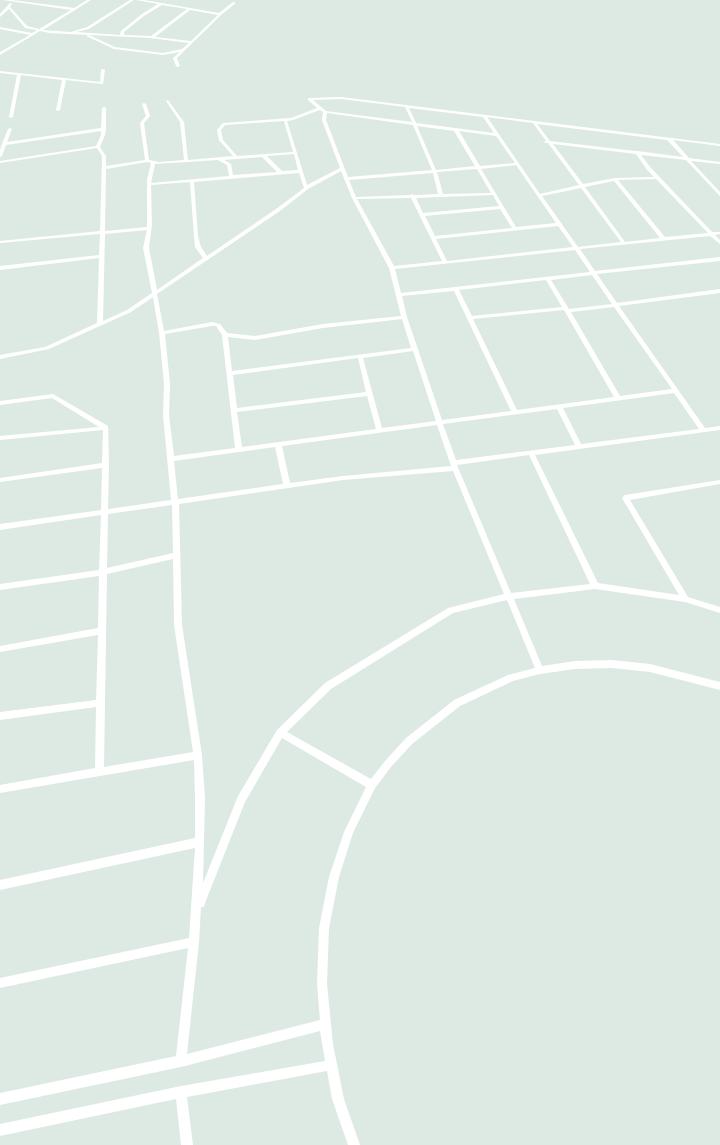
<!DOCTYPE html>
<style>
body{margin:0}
canvas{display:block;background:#dceae3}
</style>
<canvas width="720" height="1145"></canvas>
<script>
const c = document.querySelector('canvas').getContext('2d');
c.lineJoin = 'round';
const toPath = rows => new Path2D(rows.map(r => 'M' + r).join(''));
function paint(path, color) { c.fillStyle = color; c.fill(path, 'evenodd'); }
paint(toPath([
 [3,0,12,0,74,8,87,0,91,0,43,30,71,32,87,27,130,0,134,0,89,29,76,32,120,35,121,31,142,14,158,4,136,0,144,0,219,13,233,2,236,3,221,15,177,58,180,66,178,67,176,66,173,58,180,52,163,55,114,49,86,36,89,35,115,47,163,53,182,49,189,43,150,38,49,33,40,31,0,55,0,52,30,35,0,29,0,27,32,33,37,30,25,28,9,9,0,17,0,14,10,3,12,3,10,7,27,26,39,29,71,10,3,0],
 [162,5,187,9,151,36,124,35,124,32,144,16,162,5],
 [190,10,218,15,191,41,155,37,190,10],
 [103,69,105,70,103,84,66,80,60,110,58,111,56,110,62,80,21,75,13,117,11,118,9,117,17,75,0,73,0,71,100,82,101,70,103,69],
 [341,97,720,144,720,146,673,140,689,158,720,162,720,164,691,161,720,192,720,196,686,160,641,155,651,168,712,232,720,232,720,234,715,235,720,240,720,244,710,236,580,249,595,271,720,257,720,261,597,274,617,303,720,289,720,293,619,306,705,428,720,426,720,430,535,455,598,583,679,595,622,498,625,495,720,480,720,484,630,500,688,597,720,607,720,613,685,602,595,589,514,599,542,666,575,661,612,660,650,664,720,682,720,690,650,672,612,668,575,669,540,674,513,681,460,706,412,744,391,767,375,788,353,833,339,877,329,928,327,984,333,1044,344,1099,360,1145,348,1145,332,1099,327,1071,187,1097,193,1145,181,1145,176,1099,0,1136,0,1124,181,1086,325,1061,320,1031,181,1067,0,1105,0,1093,176,1056,188,948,0,988,0,978,189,938,195,848,0,890,0,880,195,838,195,798,194,760,0,793,0,785,95,768,96,707,0,720,0,712,96,700,98,635,0,652,0,646,98,628,99,576,0,590,0,584,99,570,101,515,0,530,0,524,101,510,102,468,0,482,0,478,102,463,103,430,0,440,0,436,99,427,52,398,0,405,0,401,53,394,108,426,109,465,108,509,171,500,163,415,164,384,159,333,153,297,131,312,49,349,0,359,0,355,45,347,97,323,99,258,0,270,0,266,99,255,100,234,0,243,0,241,100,231,102,156,97,148,0,163,0,161,96,146,101,135,101,131,6,145,2,156,0,157,0,150,2,144,8,129,10,128,12,129,7,142,101,128,102,108,104,107,106,108,106,129,105,135,100,147,106,156,106,166,145,160,140,123,146,116,142,104,144,103,146,104,150,116,144,123,149,160,159,162,184,160,180,122,166,101,168,100,184,122,188,160,233,156,219,140,217,130,223,123,291,118,317,108,308,100,308,98,341,97],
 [341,99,405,107,412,122,326,111,313,100,341,99],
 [409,108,483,117,494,133,416,123,409,108],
 [320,110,323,112,322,120,340,168,307,185,287,121,293,120,320,110],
 [327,113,413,125,432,170,348,177,326,120,327,113],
 [487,117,533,123,546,141,544,142,545,143,548,143,579,185,540,194,487,117],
 [284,121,293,152,237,156,223,140,221,130,225,125,284,121],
 [537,124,667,140,683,157,637,151,635,151,550,141,537,124],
 [417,126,454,131,475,166,436,170,417,126],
 [459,131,496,136,515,163,480,166,459,131],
 [553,144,636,154,647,170,654,177,615,178,583,184,553,144],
 [294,154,298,170,282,171,267,156,294,154],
 [262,157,277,172,233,175,231,164,224,160,262,157],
 [218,160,227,165,229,176,151,183,155,164,218,160],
 [147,162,151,163,147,180,147,227,105,231,106,169,147,162],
 [516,165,556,223,516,227,481,169,516,165],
 [477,169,491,193,443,194,437,172,477,169],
 [341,171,352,198,389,268,401,316,323,324,255,336,227,333,220,324,212,322,164,331,157,294,280,211,308,189,341,171],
 [299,173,304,188,276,209,207,256,201,247,198,236,194,182,299,173],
 [433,173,438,194,414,195,412,194,410,195,356,197,349,180,433,173],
 [656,179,708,233,665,237,618,180,656,179],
 [614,181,660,238,625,242,585,187,614,181],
 [190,182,194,236,195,247,203,258,157,290,149,248,152,225,151,185,190,182],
 [581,188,621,242,578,247,542,196,581,188],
 [493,195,499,206,423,213,416,198,493,195],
 [411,198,442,261,394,266,357,199,411,198],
 [500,209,512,228,435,236,425,216,500,209],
 [558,226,573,247,447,261,436,239,558,226],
 [147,230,143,248,152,293,127,310,103,321,105,234,147,230],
 [575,250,590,272,401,293,395,269,575,250],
 [592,275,612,304,569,309,551,280,592,275],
 [546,280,562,307,472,316,459,290,546,280],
 [454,291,511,411,442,420,407,317,402,296,454,291],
 [614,307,672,389,620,396,571,312,614,307],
 [564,310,614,397,517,410,473,319,564,310],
 [402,319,411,348,232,371,228,337,255,340,323,328,402,319],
 [212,326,216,326,222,335,235,448,174,456,169,415,170,384,165,334,212,326],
 [413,351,436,421,382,428,363,358,413,351],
 [358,358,366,392,237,408,233,375,358,358],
 [674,393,699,429,581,444,563,408,674,393],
 [367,396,376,429,242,447,237,412,367,396],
 [557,409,575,445,456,460,443,424,557,409],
 [437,425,451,466,343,476,290,483,282,446,437,425],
 [275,447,283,484,178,499,174,461,275,447],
 [529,455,590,584,511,593,457,465,529,455],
 [453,471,504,594,448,608,325,683,277,730,238,796,203,883,205,798,202,755,182,625,179,504,343,480,453,471],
 [172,505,173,553,107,568,108,514,172,505],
 [173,559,174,625,193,752,104,767,107,574,173,559],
 [507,600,535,668,508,675,454,700,406,738,385,761,371,779,287,732,331,689,453,613,507,600],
 [282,738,366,787,344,832,329,877,319,928,317,984,320,1020,187,1054,199,942,201,907,204,907,205,903,245,802,282,738]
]), '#fff');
</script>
